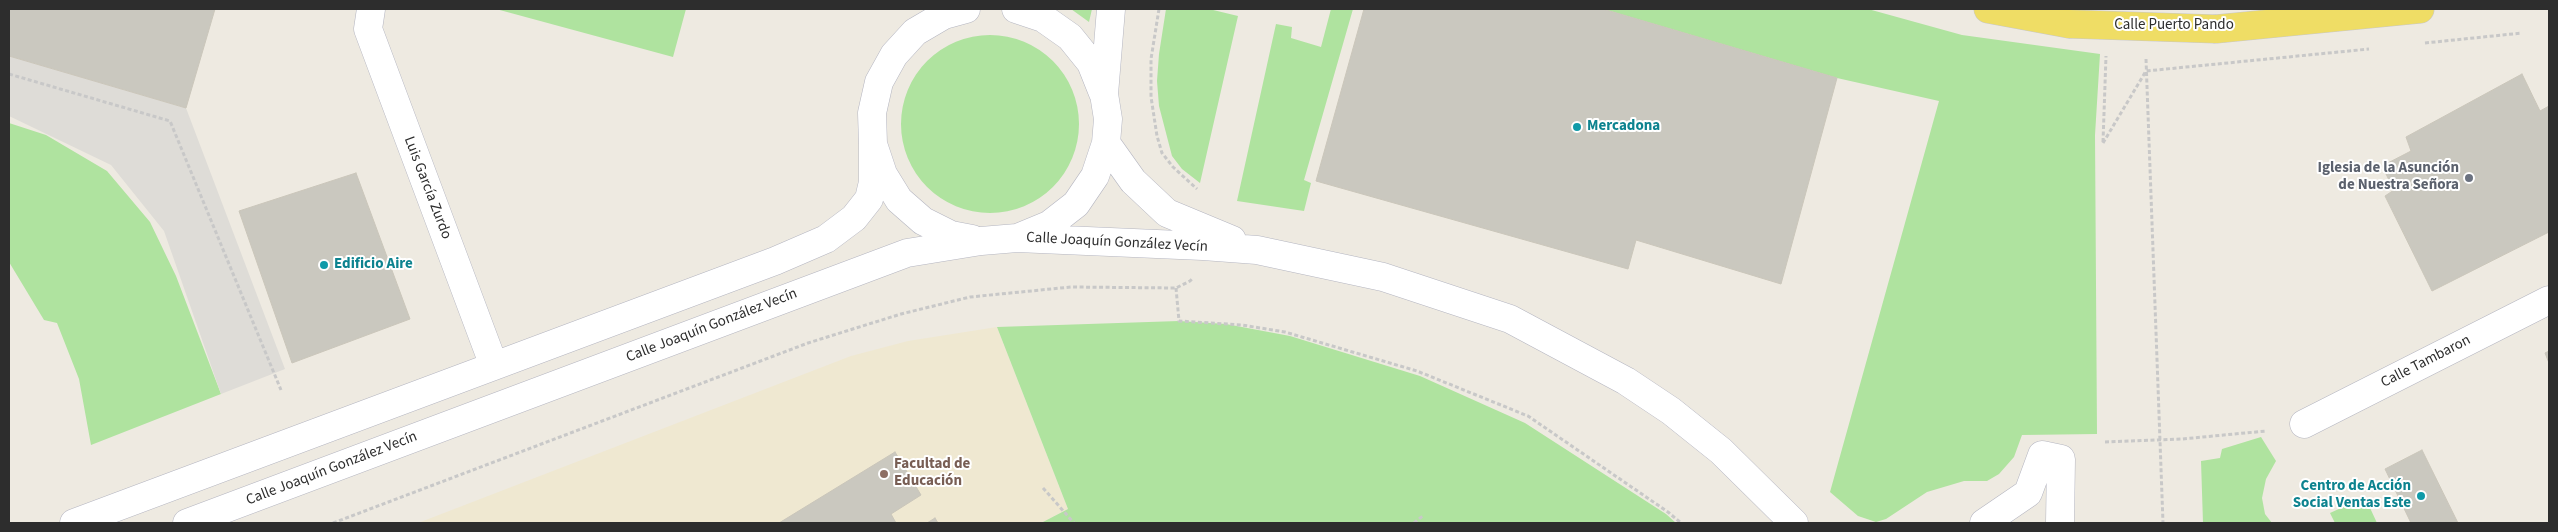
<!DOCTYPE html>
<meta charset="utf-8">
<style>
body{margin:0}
#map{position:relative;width:2558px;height:532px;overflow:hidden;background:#eeeae1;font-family:"Source Sans 3",sans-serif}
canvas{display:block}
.frame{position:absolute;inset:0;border:10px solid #2d2d2d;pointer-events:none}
</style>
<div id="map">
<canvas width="2558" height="532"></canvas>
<div class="frame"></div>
</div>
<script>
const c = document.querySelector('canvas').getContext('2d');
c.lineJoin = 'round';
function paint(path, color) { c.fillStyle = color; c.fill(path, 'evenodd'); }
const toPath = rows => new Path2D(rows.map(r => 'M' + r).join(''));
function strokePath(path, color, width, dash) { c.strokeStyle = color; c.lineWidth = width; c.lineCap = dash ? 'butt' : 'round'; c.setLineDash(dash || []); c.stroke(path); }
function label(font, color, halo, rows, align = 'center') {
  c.font = font + ' "Source Sans 3",sans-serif'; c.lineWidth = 4; c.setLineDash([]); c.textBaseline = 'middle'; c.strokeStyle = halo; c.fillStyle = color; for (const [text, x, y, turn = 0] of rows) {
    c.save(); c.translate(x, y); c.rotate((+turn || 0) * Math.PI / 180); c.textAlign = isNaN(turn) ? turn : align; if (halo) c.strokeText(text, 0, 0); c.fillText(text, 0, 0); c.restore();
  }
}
paint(toPath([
 [997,327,1068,509,1041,523,418,523,851,356,908,341]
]), '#efe8d1');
paint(toPath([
 [496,9,686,9,673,57],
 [1071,9,1092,9,1089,22],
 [1166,9,1209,9,1238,16,1200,183,1182,169,1172,156,1159,106,1157,81,1159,54],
 [1331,9,1353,9,1304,180,1311,183,1304,211,1237,201,1276,24,1292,27,1291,38,1321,47],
 [1603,9,1868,9,1962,35,2100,54,2095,135,2097,434,2022,435,2014,457,1999,474,1987,481,1964,481,1927,492,1886,519,1876,522,1858,516,1830,492,1939,101,1837,78],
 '901 124a89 89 0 1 1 178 0a89 89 0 1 1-178 0Z',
 [9,123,46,135,107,171,150,222,176,276,221,394,91,445,79,379,57,323,44,320,9,262],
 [1179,321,1226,324,1290,336,1420,376,1525,423,1666,514,1676,523,1041,523,1068,509,997,327],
 [2261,437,2276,461,2266,479,2262,498,2265,514,2272,523,2203,523,2201,461,2220,458,2222,449],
 [2365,497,2377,523,2335,523,2330,513]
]), '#afe39f');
paint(toPath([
 [9,56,186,108,285,369,221,394,164,231,111,165,9,116]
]), '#dedcd7');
const building = toPath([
 [9,9,215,9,186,108,9,56,9,9],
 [1364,9,1603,9,1837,78,1781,284,1636,240,1628,269,1316,181,1364,9],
 [2522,74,2540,111,2549,106,2549,232,2432,291,2385,196,2394,190,2382,166,2411,151,2406,137,2522,74],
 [356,173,410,319,292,363,239,211,356,173],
 [2549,351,2549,363,2545,353,2549,351],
 [2422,450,2458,523,2411,523,2385,469,2422,450],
 [895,452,921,495,891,514,896,523,779,523,895,452],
 [935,518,938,523,927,523,935,518]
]);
paint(building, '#cac8bf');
strokePath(building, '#cac6ba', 1);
const street = toPath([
 [371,9,368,29,494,366],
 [966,9,944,15,915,32,894,55,879,82,872,113,873,144,883,174,899,200,923,221,951,235,972,239],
 [1016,9,1043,18,1070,37,1091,63,1103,93],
 [1106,143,1133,181,1167,213,1232,240],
 [1020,237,1049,225,1076,204,1095,176,1106,143,1108,119,1104,94,1111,9],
 [2304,424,2549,300],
 [74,523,775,261,826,239,854,218,869,199,873,182,873,144],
 [187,523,907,253,981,241,1017,238,1203,246,1257,250,1383,277,1510,319,1626,381,1671,411,1721,451,1794,523],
 [1984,523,2028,493,2042,455,2061,459,2060,523]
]);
const primary = toPath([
 [1988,9,2069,24],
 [2216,29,2420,9]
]);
strokePath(street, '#b4b5c0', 29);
strokePath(primary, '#c8c8c8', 29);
strokePath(toPath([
 [1159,9,1151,59,1151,97,1157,136,1162,153,1173,167,1197,189],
 [2425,43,2522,33],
 [2146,59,2163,523],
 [9,74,170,121,281,390],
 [2103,142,2106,56],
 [2103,143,2146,71,2369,49],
 [1176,288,1179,321,1242,325,1285,332,1417,371,1528,416,1668,512,1681,523],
 [2105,442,2182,439,2266,431],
 [1043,488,1074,523],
 [333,523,808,343,901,314,970,297,1071,287,1176,288,1190,281,1193,278],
 [1414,523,1424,515]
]), '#c8c8c8', 3, [4, 2.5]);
strokePath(street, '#fff', 28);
strokePath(primary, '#efdd65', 28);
const primaryBridge = toPath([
 [2069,24,2216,29]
]);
strokePath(primaryBridge, '#c8c8c8', 29, []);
strokePath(primaryBridge, '#efdd65', 28);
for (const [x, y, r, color] of [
 [1577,127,5,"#0f9aa8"],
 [2469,178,5,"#6b7280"],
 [324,265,5,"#0f9aa8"],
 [884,474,5,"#8d6e63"],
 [2421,496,5,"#0f9aa8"]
]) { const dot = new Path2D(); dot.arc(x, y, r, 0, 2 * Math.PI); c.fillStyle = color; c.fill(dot); strokePath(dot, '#fff', 2); }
label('15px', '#2d2d2d', '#fff', [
 ["Calle Puerto Pando",2174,26],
 ["Luis García Zurdo",427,188,69],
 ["Calle Joaquín González Vecín",1117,243,3],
 ["Calle Joaquín González Vecín",712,326,-21],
 ["Calle Tambaron",2426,362,-27],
 ["Calle Joaquín González Vecín",332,469,-21]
]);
label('bold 15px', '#0d838f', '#fff', [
 ["Mercadona",1587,127],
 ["Edificio Aire",334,265],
 ["Centro de Acción",2411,487,"right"],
 ["Social Ventas Este",2411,504,"right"]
], 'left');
label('bold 15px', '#5b616d', '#fff', [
 ["Iglesia de la Asunción",2459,169],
 ["de Nuestra Señora",2459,186]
], 'right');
label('bold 15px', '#785e54', '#fff', [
 ["Facultad de",894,465],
 ["Educación",894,482]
], 'left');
</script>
